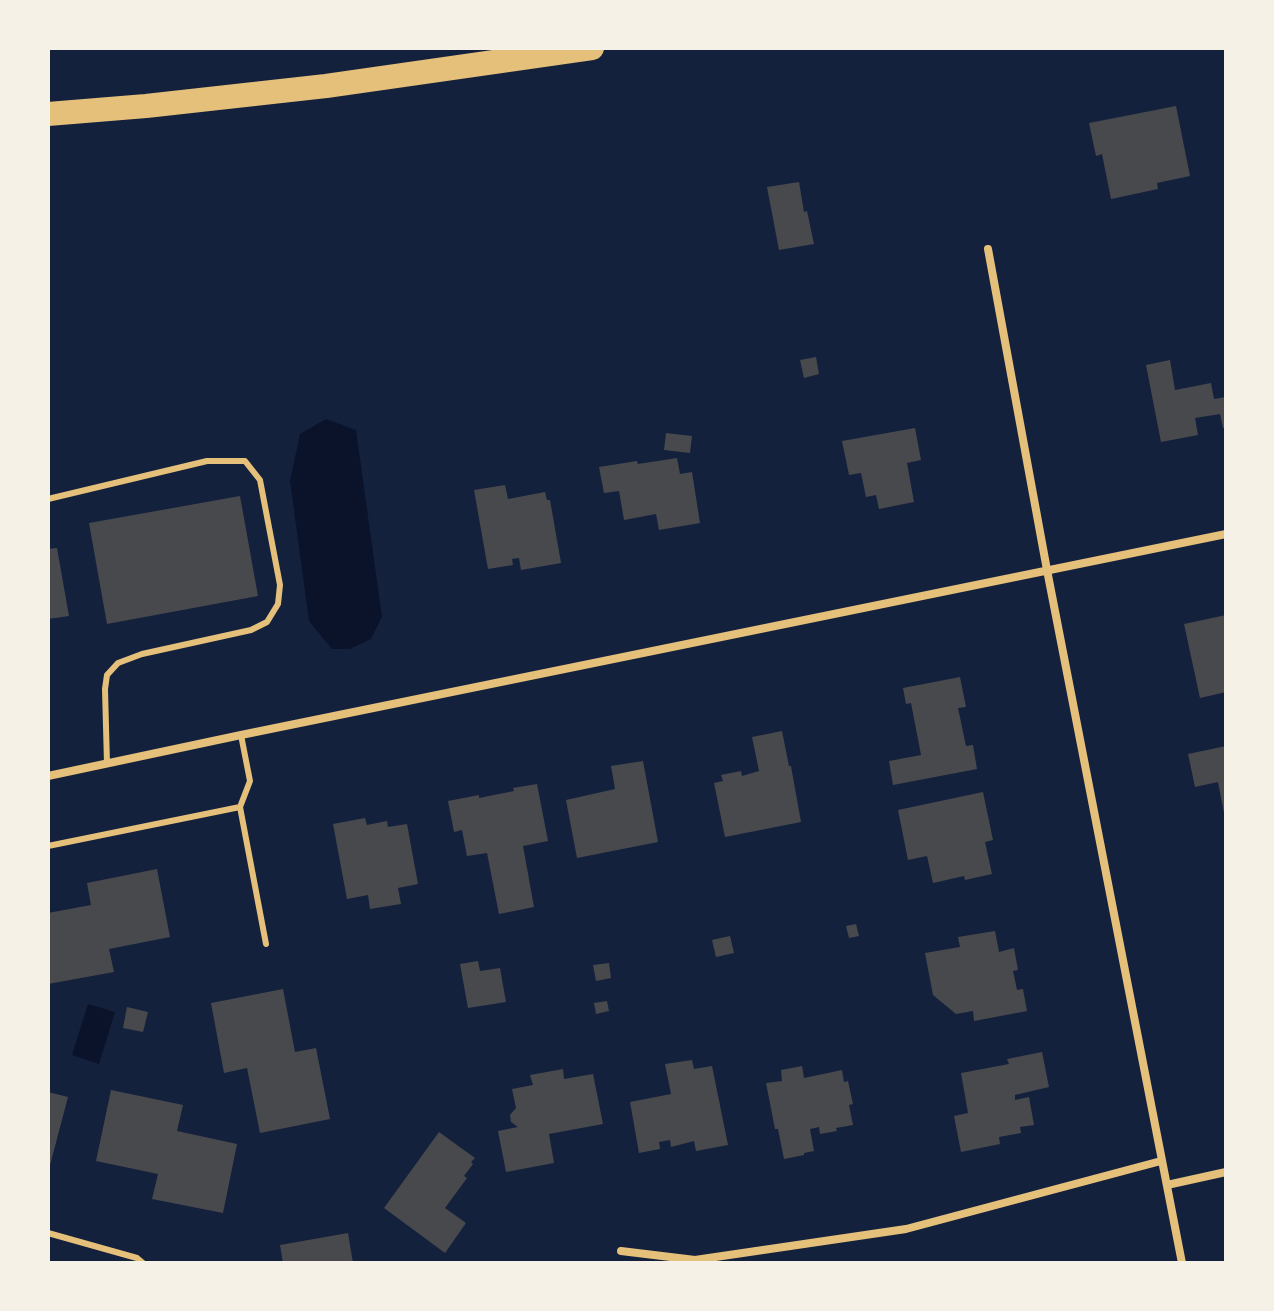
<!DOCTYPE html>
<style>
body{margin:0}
#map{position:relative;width:1274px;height:1311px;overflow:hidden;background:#14213d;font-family:"Varela Round",sans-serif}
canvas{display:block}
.frame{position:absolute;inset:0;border:50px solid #f6f1e7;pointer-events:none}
</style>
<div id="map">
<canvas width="1274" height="1311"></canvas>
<div class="frame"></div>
</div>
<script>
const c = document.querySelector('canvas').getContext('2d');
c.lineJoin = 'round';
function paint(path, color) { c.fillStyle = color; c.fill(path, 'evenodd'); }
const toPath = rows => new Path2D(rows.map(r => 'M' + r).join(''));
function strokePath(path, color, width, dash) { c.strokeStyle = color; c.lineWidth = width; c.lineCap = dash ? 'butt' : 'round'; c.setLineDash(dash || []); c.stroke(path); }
paint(toPath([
 [326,419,356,430,382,617,371,639,350,649,332,649,309,621,290,481,300,434],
 [88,1004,115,1012,99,1064,72,1055]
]), '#0b132b');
paint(toPath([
 [1176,106,1190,176,1157,183,1158,189,1111,199,1102,154,1096,156,1089,123],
 [799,182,804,212,807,211,814,244,779,250,767,187],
 [816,357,819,374,804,378,800,360],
 [1170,360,1175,390,1211,383,1214,399,1226,397,1226,428,1223,428,1220,414,1195,418,1198,435,1161,442,1146,365],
 [915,428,921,460,907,463,914,502,879,509,876,495,866,497,861,473,849,475,842,441],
 [666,433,692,436,690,453,664,450],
 [677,458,680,474,692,472,700,523,659,530,656,514,624,520,619,491,604,493,599,467,637,461,638,464],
 [505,485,508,499,545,492,547,500,550,500,561,563,521,570,519,558,512,559,513,565,488,569,474,490],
 [240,496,258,596,107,624,89,523],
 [57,548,69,616,48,619,48,549],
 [1226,615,1226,692,1200,698,1184,624],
 [960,677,966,707,958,708,966,746,973,745,977,769,893,785,889,761,921,755,911,703,906,704,903,688],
 [782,731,789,766,791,766,801,822,725,837,714,783,723,781,721,775,741,771,742,776,759,771,752,737],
 [1226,746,1226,818,1225,818,1218,782,1195,787,1188,754],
 [643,761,658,842,577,858,566,800,615,789,611,766],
 [537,784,548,841,523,846,534,907,499,914,487,853,467,856,462,830,454,832,448,801,479,795,479,798,514,791,513,788],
 [983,792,993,840,985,842,992,874,965,880,964,876,933,883,927,856,908,860,898,810],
 [365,818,367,825,387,821,388,827,407,824,418,884,398,888,401,904,370,909,368,895,347,899,333,824],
 [157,869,170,937,109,949,114,972,48,984,48,913,91,905,87,883],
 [856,924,859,936,849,938,846,926],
 [995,931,999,952,1014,948,1018,970,1013,971,1017,990,1023,989,1027,1011,974,1021,973,1011,956,1014,933,995,925,953,960,947,958,937],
 [730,936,734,953,716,957,712,940],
 [478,961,480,971,500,968,506,1002,468,1008,460,964],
 [609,963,611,978,596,981,593,965],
 [283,989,295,1052,316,1048,330,1119,260,1133,247,1068,224,1073,211,1003],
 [607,1001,609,1011,596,1014,594,1003],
 [127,1007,148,1012,143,1032,123,1028],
 [1042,1052,1049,1087,1015,1095,1015,1100,1029,1097,1034,1125,1020,1127,1021,1133,999,1137,1000,1144,961,1152,954,1116,968,1113,961,1073,1009,1064,1007,1059],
 [692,1060,694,1069,712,1066,728,1145,696,1151,694,1141,671,1147,670,1140,659,1142,660,1149,639,1153,630,1102,671,1094,665,1064],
 [802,1066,804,1078,842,1070,844,1082,848,1081,853,1104,849,1105,853,1125,836,1128,837,1131,820,1134,819,1127,810,1129,814,1151,804,1153,804,1155,784,1159,778,1129,775,1129,766,1083,782,1081,781,1070],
 [563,1069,564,1079,593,1074,603,1124,549,1134,554,1163,506,1172,498,1131,518,1127,511,1122,510,1115,516,1108,512,1089,533,1085,530,1075],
 [111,1090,183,1105,177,1131,237,1144,223,1213,152,1199,158,1174,96,1161],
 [48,1092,68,1097,49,1169,48,1169],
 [439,1132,475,1158,471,1162,473,1164,464,1176,467,1178,445,1208,466,1223,445,1253,384,1208],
 [348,1233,353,1263,283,1263,280,1245]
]), '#48494c');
strokePath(toPath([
 [48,499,207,461,245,461,260,480,280,585,278,604,267,622,251,630,142,654,118,663,107,675,105,689,107,764],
 [240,807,266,944],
 [48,846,240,807,250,781,241,735],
 [48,1233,137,1258,143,1263]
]), '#e5c07b', 6);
strokePath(toPath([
 [988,249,1047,570,1182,1263],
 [48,776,241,735,1226,534],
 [1167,1185,1226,1172],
 [621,1251,695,1260,906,1229,1161,1161]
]), '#e5c07b', 8);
strokePath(toPath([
 [48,114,146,106,326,86,592,48]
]), '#e5c07b', 24);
</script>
